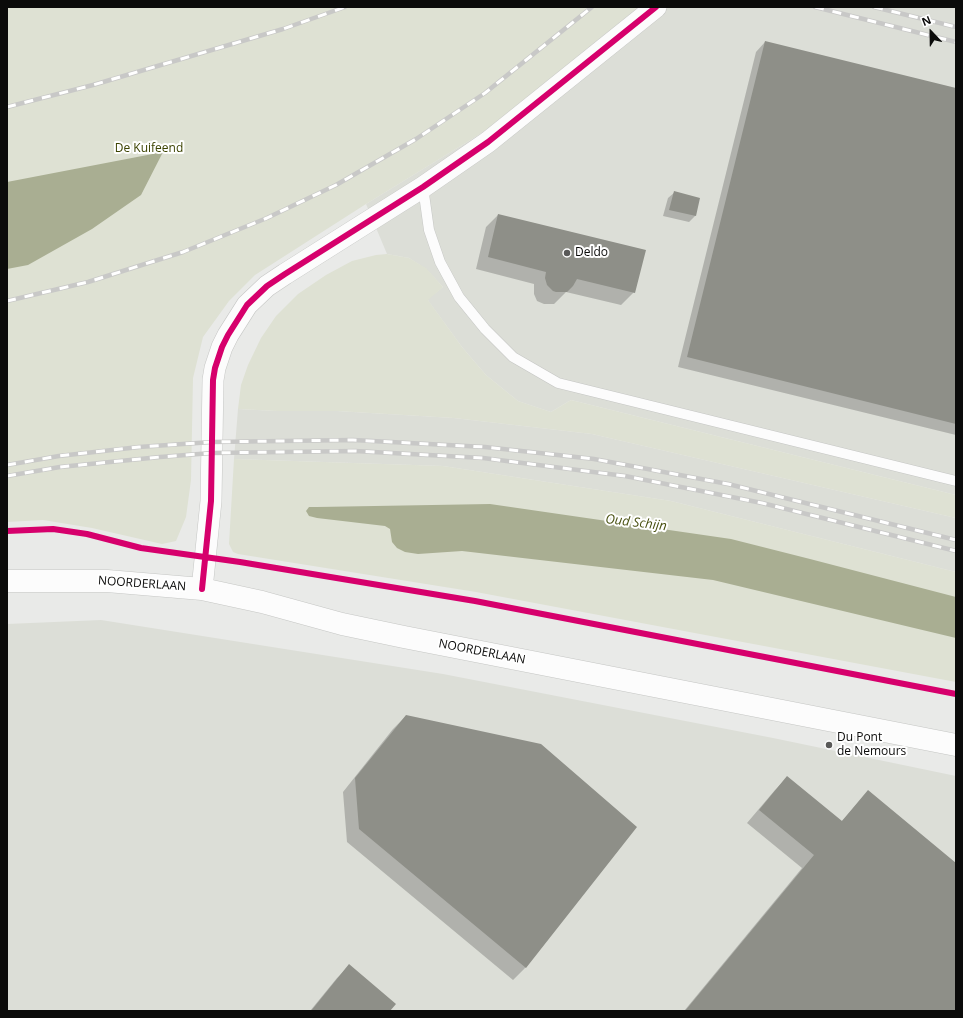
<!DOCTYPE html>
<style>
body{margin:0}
#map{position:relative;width:963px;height:1018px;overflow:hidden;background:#e9eae8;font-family:"Open Sans",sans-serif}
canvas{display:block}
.frame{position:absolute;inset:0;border:8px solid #0b0b0a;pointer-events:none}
.north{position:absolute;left:911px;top:12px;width:40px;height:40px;-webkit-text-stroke:3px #fff;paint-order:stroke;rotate:338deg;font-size:11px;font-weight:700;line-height:16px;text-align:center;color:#0b0b0a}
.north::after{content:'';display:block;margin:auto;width:14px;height:18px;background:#0b0b0a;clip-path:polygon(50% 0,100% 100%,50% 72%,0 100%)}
</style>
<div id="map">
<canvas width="963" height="1018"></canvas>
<div class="frame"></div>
<div class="north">N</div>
</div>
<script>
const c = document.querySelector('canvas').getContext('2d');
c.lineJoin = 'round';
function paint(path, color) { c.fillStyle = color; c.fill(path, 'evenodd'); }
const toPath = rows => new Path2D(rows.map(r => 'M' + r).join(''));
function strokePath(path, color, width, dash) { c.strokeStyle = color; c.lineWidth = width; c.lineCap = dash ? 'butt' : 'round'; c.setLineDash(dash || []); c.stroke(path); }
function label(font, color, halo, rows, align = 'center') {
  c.font = font + ' "Open Sans",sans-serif'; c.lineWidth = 4; c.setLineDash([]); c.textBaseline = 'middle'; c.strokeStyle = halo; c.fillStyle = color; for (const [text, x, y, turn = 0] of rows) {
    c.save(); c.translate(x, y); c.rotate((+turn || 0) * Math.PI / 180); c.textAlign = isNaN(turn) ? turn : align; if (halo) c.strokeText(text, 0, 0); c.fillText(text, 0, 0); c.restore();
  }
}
paint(toPath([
 [639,7,956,7,956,495,571,400,551,412,518,401,486,375,462,347,427,299,443,287,426,269,409,258,387,254,366,204,485,131],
 [238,409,277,411,337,411,454,418,592,434,956,518,956,572,671,501,443,466,234,459],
 [101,620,443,674,773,738,956,776,956,1011,7,1011,7,624]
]), '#dcded7');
paint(toPath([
 [7,7,639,7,485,131,366,204,255,275,229,301,203,337,193,378,191,480,186,517,176,541,162,544,92,528,43,520,7,522],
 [387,254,409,258,426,268,443,287,428,300,462,347,486,375,518,401,551,412,571,400,956,495,956,518,592,434,454,418,337,411,277,411,238,409,241,385,248,365,261,338,276,316,298,294,326,275,352,261,376,255],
 [234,459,443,466,671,501,956,572,956,682,476,592,238,554,233,552,229,544]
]), '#dee1d3');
paint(toPath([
 [163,152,141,195,92,229,28,265,7,269,7,182],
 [490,504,731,539,810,559,956,597,956,638,713,580,462,551,418,554,405,552,397,548,392,542,390,529,385,526,317,518,309,516,306,511,309,507,317,507]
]), '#a9ae92');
paint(toPath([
 [765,42,956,89,956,435,678,367,756,52],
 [675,192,699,199,695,216,689,222,663,216,668,198],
 [498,215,634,292,621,305,566,292,554,304,544,304,537,301,534,294,534,284,476,269,486,227],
 [406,716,636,827,525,968,513,980,347,842,343,792,393,729],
 [787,778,841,822,868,792,956,865,956,1011,684,1011,802,868,747,823,775,790],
 [349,966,389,1011,310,1011,337,978]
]), '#0003');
paint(toPath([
 [765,41,956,88,956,424,687,357],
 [674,191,700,198,696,216,669,210],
 [498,214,646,250,635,293,577,279,573,286,567,292,556,292,553,291,547,285,545,278,546,272,488,257],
 [406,715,541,744,637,827,526,968,359,829,355,778],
 [787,776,842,821,868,790,956,863,956,1011,685,1011,814,855,759,810],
 [349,964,396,1004,390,1011,311,1011]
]), '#8e8f88');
const lane = toPath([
 [423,187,429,230,440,262,459,297,485,329,513,357,558,383,956,481]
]);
const street = toPath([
 [202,589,211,501,213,380,215,368,222,347,228,335,247,305,267,286,285,274,423,187,488,142,656,7]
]);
const primary = toPath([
 [7,581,107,581,202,589,262,602,342,624,404,637,956,745]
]);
strokePath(lane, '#c5c6c4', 11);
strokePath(street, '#c5c6c4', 22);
strokePath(primary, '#c5c6c4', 23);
strokePath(lane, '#fcfcfc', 10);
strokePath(street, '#fcfcfc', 21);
strokePath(primary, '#fcfcfc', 22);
const rail = toPath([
 [815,7,956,42],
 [874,7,956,27],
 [7,107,93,85,283,29,345,7],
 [7,301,88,282,183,252,267,218,336,185,416,139,485,93,592,7],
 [7,465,59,456,139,447,212,442,353,440,485,447,594,459,728,484,956,540],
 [7,476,60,467,160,457,212,453,355,451,483,458,625,476,762,503,956,551]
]);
strokePath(rail, '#c8c8c7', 4.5);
strokePath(rail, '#fff', 3, [9]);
strokePath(toPath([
 [7,531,53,529,87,534,141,548,240,562,475,601,956,694],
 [202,589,211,501,213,380,215,368,222,347,228,335,247,305,267,286,285,274,423,187,488,142,656,7]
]), '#d6006c', 6);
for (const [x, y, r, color] of [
 [567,253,4,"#595958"],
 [829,745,4,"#595958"]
]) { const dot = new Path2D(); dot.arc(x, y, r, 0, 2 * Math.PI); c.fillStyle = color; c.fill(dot); strokePath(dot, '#fff', 1.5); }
label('12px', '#3c4300', '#fff', [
 ["De Kuifeend",149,149]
]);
label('12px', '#0b0b0a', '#fff', [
 ["Deldo",575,253],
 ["Du Pont",837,738],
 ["de Nemours",837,752]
], 'left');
label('12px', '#0b0b0a', '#fff', [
 ["NOORDERLAAN",142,584,4],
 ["NOORDERLAAN",482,652,11]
]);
label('italic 13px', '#495111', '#fff', [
 ["Oud Schijn",636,523,7]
]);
</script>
